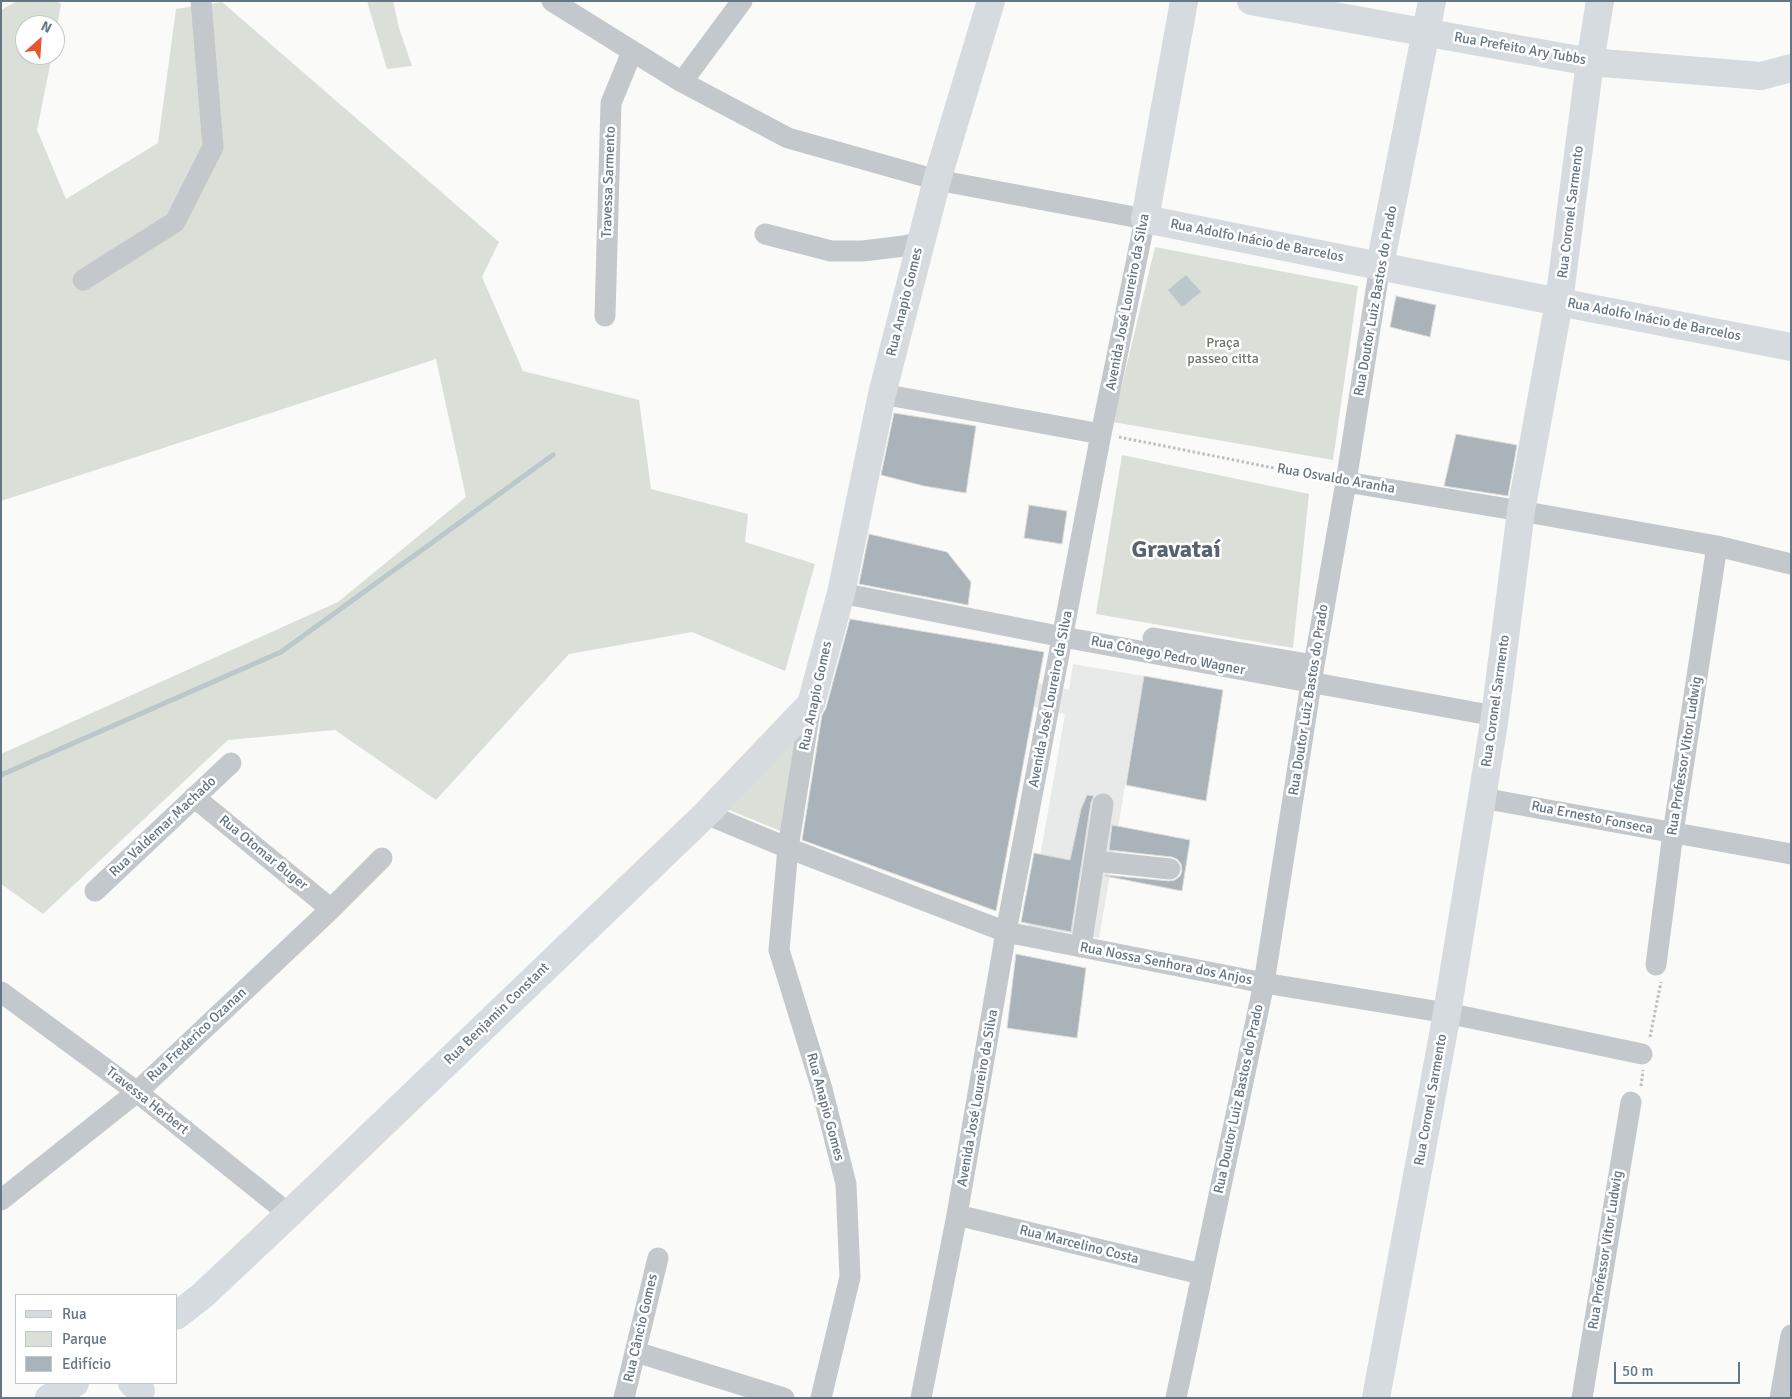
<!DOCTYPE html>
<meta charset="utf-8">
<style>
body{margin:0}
#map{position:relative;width:1792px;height:1399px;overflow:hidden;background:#fafaf8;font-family:Signika,sans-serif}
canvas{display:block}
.frame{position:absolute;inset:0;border:2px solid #657683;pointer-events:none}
.legend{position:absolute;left:15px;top:1294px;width:162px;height:90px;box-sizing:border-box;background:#fff;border:1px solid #c1c8cd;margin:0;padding:6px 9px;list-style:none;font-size:15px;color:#657683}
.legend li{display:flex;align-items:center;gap:10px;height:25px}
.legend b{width:25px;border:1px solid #c1c8cd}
.north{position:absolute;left:15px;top:15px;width:50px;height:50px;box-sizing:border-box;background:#fff;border:1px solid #c1c8cd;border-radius:50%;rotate:26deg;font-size:14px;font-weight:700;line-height:20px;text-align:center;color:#657683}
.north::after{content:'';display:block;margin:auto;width:18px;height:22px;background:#e4572e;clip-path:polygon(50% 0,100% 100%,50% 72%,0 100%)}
.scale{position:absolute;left:1614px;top:1362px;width:126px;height:22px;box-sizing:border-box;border:2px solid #657683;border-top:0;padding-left:6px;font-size:15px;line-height:18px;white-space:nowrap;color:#657683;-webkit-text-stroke:4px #fff;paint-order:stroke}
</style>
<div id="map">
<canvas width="1792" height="1399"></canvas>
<div class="frame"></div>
<ul class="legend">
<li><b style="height:6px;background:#d6dbdf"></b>Rua</li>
<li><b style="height:14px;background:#dadfd7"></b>Parque</li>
<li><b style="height:14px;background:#aab3b9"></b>Edifício</li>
</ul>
<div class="north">N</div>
<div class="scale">50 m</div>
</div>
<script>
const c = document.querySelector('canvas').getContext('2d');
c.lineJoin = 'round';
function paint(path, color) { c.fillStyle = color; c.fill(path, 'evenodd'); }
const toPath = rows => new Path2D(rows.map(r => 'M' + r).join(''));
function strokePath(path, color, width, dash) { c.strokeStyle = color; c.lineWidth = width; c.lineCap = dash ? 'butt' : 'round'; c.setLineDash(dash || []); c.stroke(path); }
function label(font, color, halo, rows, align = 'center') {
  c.font = font + ' Signika,sans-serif'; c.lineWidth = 5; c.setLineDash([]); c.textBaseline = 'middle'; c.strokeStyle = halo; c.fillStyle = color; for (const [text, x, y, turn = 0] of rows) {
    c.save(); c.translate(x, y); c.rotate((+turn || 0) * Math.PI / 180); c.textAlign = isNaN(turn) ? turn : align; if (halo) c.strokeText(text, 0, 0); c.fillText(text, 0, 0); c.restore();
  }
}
paint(toPath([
 [1073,664,1144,676,1099,938,1028,926,1065,714,1034,707,1038,683,1069,690]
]), '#e8e9e9');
paint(toPath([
 [17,1,57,1,61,4,55,38,55,25,25,25,25,55,52,55,37,130,66,199,158,143,176,9,222,2,499,242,482,277,523,371,639,400,651,489,748,514,745,542,815,564,785,671,692,632,569,654,436,800,335,730,228,740,43,914,1,884,1,754,338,602,466,497,436,359,1,501,1,10],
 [367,1,393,1,399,28,412,66,387,69],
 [1155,247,1358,286,1333,460,1113,422],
 [1122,455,1309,494,1293,648,1096,614],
 [800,726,783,832,722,807]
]), '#dadfd7');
paint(toPath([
 [1186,275,1201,292,1182,307,1168,290]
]), '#bbc7cb');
strokePath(toPath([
 [1,775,281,652,553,455]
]), '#bbc7cb', 5);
const building = toPath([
 [1396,296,1436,305,1430,337,1390,327,1396,296],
 [894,413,976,426,966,493,924,486,881,475,894,413],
 [1456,434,1517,445,1508,496,1444,486,1456,434],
 [1029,505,1067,511,1062,544,1024,538,1029,505],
 [869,534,947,552,971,582,968,605,859,584,869,534],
 [850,619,1044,652,996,911,802,840,822,715,826,708,850,619],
 [1144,676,1223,690,1206,801,1126,785,1144,676],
 [1087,795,1094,796,1091,802,1071,932,1021,922,1034,853,1070,860,1081,809,1087,795],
 [1112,825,1190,840,1182,891,1105,876,1105,875,1169,881,1175,880,1180,876,1182,871,1181,864,1177,859,1172,857,1109,850,1112,825],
 [1016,954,1086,968,1077,1038,1007,1028,1016,954]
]);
paint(building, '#aab3b9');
strokePath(building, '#dcdcda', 1);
strokePath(toPath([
 [1119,437,1329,479],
 [1650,1037,1661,982],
 [1641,1086,1643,1070]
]), '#bbbfc2', 3, [2.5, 2.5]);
strokePath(toPath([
 [552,1,682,82,788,138,937,180,1145,219,1101,434,1006,932,957,1215,921,1398],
 [682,82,742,1],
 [765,234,831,251,863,251,904,246,921,242],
 [83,280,175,222,213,147,201,1],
 [605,316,611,103,632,52],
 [882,394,1101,434],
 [1346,482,1521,511,1717,546,1791,564],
 [841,593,1063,637,1495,716],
 [1153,638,1314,665],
 [811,704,788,848,779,950,822,1089,846,1184,850,1277,821,1398],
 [194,797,331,909],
 [1482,798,1791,854],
 [706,814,788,848,1006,932,1264,983,1447,1013,1642,1054],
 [1095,861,1170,869],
 [95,891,231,763],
 [1081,947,1103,804],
 [1656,965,1673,833,1717,546],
 [1,992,137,1092,289,1214],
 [1,1200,137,1092,331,909,382,858],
 [957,1215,1201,1274],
 [636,1352,784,1398],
 [624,1398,658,1258],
 [1176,1398,1264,983,1314,665,1346,482,1380,265],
 [1582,1398,1631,1102],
 [1780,1398,1791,1335]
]), '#c3c8cc', 21);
strokePath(toPath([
 [1184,1,1145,219,1559,302,1791,347],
 [1251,1,1590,62,1761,76,1791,68],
 [1380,265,1432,1],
 [176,1316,203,1295,289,1214,706,814,811,704,841,593,882,394,937,180,991,1],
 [132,1383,141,1391],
 [49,1398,75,1383],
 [1376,1398,1447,1013,1482,798,1495,716,1521,511,1559,302,1590,62,1600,1]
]), '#d6dbdf', 28);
label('14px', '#657683', '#fff', [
 ["Rua Prefeito Ary Tubbs",1520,49,10],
 ["Travessa Sarmento",609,182,-88],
 ["Rua Coronel Sarmento",1571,212,-83],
 ["Rua Adolfo Inácio de Barcelos",1257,241,11],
 ["Rua Doutor Luiz Bastos do Prado",1376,301,-80],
 ["Rua Anapio Gomes",905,302,-76],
 ["Avenida José Loureiro da Silva",1128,302,-79],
 ["Rua Adolfo Inácio de Barcelos",1654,320,11],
 ["Rua Osvaldo Aranha",1336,479,10],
 ["Rua Cônego Pedro Wagner",1168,656,11],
 ["Rua Anapio Gomes",816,696,-78],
 ["Avenida José Loureiro da Silva",1051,699,-79],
 ["Rua Doutor Luiz Bastos do Prado",1309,700,-81],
 ["Rua Coronel Sarmento",1496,701,-82],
 ["Rua Professor Vitor Ludwig",1685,756,-81],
 ["Rua Ernesto Fonseca",1592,818,11],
 ["Rua Valdemar Machado",163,827,-43],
 ["Rua Otomar Buger",263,853,39],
 ["Rua Nossa Senhora dos Anjos",1166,964,11],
 ["Rua Benjamin Constant",497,1014,-44],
 ["Rua Frederico Ozanan",197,1035,-43],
 ["Avenida José Loureiro da Silva",978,1098,-80],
 ["Rua Doutor Luiz Bastos do Prado",1239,1099,-78],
 ["Rua Coronel Sarmento",1431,1100,-80],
 ["Travessa Herbert",147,1101,38],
 ["Rua Anapio Gomes",825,1107,75],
 ["Rua Marcelino Costa",1079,1245,14],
 ["Rua Professor Vitor Ludwig",1606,1250,-81],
 ["Rua Câncio Gomes",641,1328,-77]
]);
label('14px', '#687a64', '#fff', [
 ["Praça",1223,343],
 ["passeo citta",1223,359]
]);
label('bold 24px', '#57646e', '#fff', [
 ["Gravataí",1176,551]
]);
</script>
